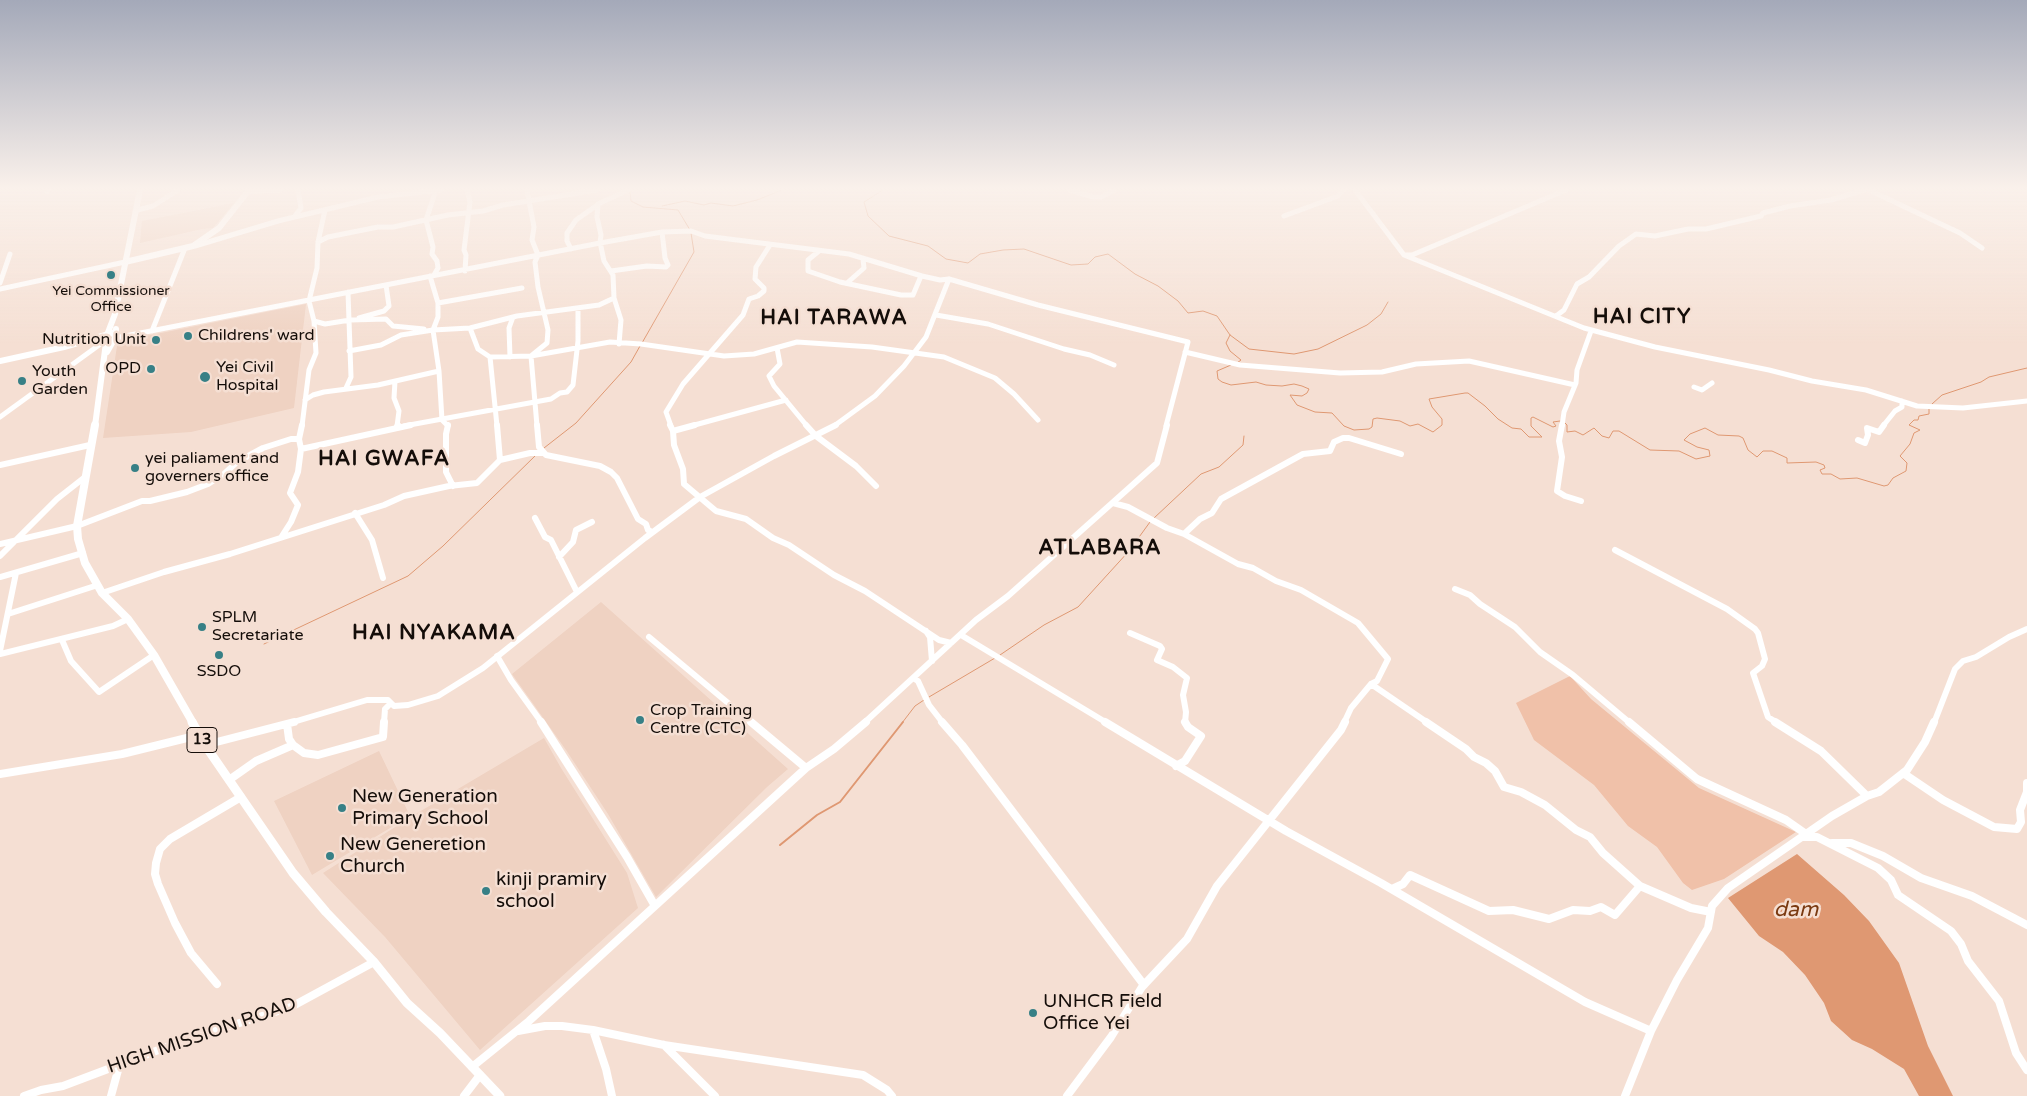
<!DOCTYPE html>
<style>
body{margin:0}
canvas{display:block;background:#f5dfd3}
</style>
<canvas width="2027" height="1096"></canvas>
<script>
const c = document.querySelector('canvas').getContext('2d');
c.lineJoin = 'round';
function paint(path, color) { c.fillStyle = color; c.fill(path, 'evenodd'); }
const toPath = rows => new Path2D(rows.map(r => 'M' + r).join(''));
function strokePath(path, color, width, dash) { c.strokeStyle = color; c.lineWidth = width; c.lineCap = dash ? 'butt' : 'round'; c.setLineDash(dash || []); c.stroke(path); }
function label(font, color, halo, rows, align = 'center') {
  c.font = font + ' "Varela Round",sans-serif'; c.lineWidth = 5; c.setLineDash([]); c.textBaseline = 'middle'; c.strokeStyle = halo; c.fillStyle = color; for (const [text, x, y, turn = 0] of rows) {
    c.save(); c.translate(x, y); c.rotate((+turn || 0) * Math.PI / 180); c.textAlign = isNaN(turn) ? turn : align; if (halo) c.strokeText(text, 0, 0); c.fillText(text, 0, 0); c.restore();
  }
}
paint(toPath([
 [234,203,213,228,202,229,140,243,142,221],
 [306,304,294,408,191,432,103,438,117,346,126,340],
 [601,602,788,769,767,787,656,897,608,814,566,750,512,674],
 [544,738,561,768,627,873,638,908,480,1050,385,937,323,873,414,815],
 [379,751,410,816,312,875,274,801]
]), '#efd2c2');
paint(toPath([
 [1570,676,1591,699,1699,788,1796,832,1724,879,1692,890,1683,883,1657,847,1628,826,1594,785,1534,740,1516,703]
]), '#f0c1a9');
paint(toPath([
 [1797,854,1844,895,1869,921,1899,963,1928,1046,1953,1096,1919,1096,1904,1069,1872,1049,1852,1040,1831,1021,1824,1003,1805,975,1783,952,1759,936,1728,898]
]), '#df9872');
strokePath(toPath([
 [883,190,864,202,868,216,889,236,928,246,946,259,968,263,980,254,1003,250,1024,249,1071,265,1088,264,1095,257,1108,254,1135,274,1158,286,1178,301,1188,313,1203,311,1217,316,1230,335,1249,349,1294,354,1318,349,1367,325,1381,314,1388,302],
 [630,192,631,201,643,207,678,210,690,230],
 [662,206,685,201,704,205,711,203,733,206,757,200,782,190],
 [1230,335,1226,343,1230,351,1241,360,1237,363],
 [642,343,694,252,691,233],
 [1231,365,1217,371,1218,379,1222,382,1231,385,1256,382,1266,385,1282,386,1294,384,1302,386,1309,389,1307,393,1302,396,1290,395,1297,405,1315,412,1332,413,1344,426,1354,430,1369,429,1372,427,1373,419,1377,418,1400,421,1410,426,1418,424,1433,432,1442,425,1442,419,1432,407,1429,399,1465,393,1468,393,1485,406,1498,419,1512,428,1521,429,1529,437,1542,437,1531,426,1531,418,1533,417,1553,427,1556,426,1553,422,1560,421],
 [1932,404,1942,395,1981,382,1989,377,2027,368],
 [1564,422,1567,425,1567,432,1575,431,1583,435,1594,428,1602,436,1609,438,1613,431,1619,431,1650,450,1679,451,1696,459,1710,456,1709,450,1697,447,1684,440,1690,434,1705,428,1718,435,1739,436,1743,438,1748,450,1757,457,1763,451,1772,451,1787,458,1787,463,1816,462,1824,465,1825,468,1820,470,1822,474,1831,474,1840,479,1857,478,1884,486,1888,485,1893,478,1906,471,1907,463,1900,456,1910,444,1914,433,1920,430,1909,425,1914,420,1918,420,1919,416,1929,414,1929,408],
 [544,448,576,423,631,362,640,346],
 [1153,519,1201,474,1219,467,1243,445,1244,436],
 [264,644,408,576,443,546,535,456],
 [1000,655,1044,625,1078,607,1129,551,1150,522],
 [929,697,995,658],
 [902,723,915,706,924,700]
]), '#df9872', 1);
strokePath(toPath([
 [780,845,817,815,840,802,903,722]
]), '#df9872', 2);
strokePath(toPath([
 [527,190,534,227,532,240,538,255,535,262,538,287,548,330,547,343,531,356,537,426],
 [1070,190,1093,197,1101,197,1113,191],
 [1355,190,1404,255,1412,255,1566,190],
 [1869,190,1960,233,1982,248],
 [47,192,48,190],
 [247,192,280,190],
 [598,204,597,217,601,235,600,242,604,261,613,275,614,298,621,320,619,344],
 [137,210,153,206,178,190],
 [295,216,301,208,298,190],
 [1284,216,1338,196,1343,190],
 [318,242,328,237,378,227,393,227,448,215,483,211,503,205,597,190],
 [195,246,278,221,378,197,441,190],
 [571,249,567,241,567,233,576,220,600,203,628,190],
 [819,251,808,260,808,271,840,282,901,295,913,295,921,276],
 [1404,255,1584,328,1655,347,1769,370,1812,381,1866,390,1917,406,1963,408,2027,401],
 [465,271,466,255,464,250,470,202,467,190],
 [611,271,647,266,666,267,668,265,665,258,662,232],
 [434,275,438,268,437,261,432,254,433,247,426,220,436,190],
 [430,276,438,303,438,317,433,330,439,371,442,420,448,426],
 [0,283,10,254],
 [847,283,864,268,863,259],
 [0,289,125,262],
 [438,303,522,288],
 [936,315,988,324,1064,349,1090,355,1114,365],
 [1556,316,1564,310,1577,284,1589,277,1619,246,1636,234,1655,236,1688,229,1706,229,1761,216,1763,213,1790,206,1831,200,1864,190],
 [359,318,384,311,389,306,386,285],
 [314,321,325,324,350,320,386,319,393,326,424,329],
 [470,328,478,349,490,357,497,426],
 [152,331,185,248],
 [115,338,600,243,662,232,691,231,705,236,849,254,922,276,940,280,949,279,1038,305,1188,342,1166,426],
 [777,348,780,364,769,376,774,386,807,426],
 [349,351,381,345,401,335,433,330,470,328,517,316,599,305,614,298],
 [1185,352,1240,365,1340,373,1382,372,1416,364,1469,361,1575,385],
 [490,357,531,356,610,342,641,344,724,356,754,354,797,342,872,347,944,357,995,378,1014,394,1038,420],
 [510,357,509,328,513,317],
 [395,381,394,398,399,411,397,426],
 [1694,387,1702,390,1712,383],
 [346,388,351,377,348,292],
 [305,400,313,395,324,392,378,385,439,371],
 [0,417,106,340],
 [302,426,309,370,316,353,314,321,309,301,317,268,318,242,325,210],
 [404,426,551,399,560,393,567,392,573,385,578,341,578,309],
 [671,426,666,412,683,384,743,315,749,299,758,296,764,291,764,288,755,279,756,267,770,245],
 [691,426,786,400],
 [834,426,875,396,904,366,926,337,949,279],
 [1562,426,1564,412,1576,383,1577,370,1591,331],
 [1883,426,1895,411,1902,407,1902,401]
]), '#fff', 5);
strokePath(toPath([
 [448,425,446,434,446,472,453,486],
 [537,425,539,447,546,455,600,466,611,472,617,478,638,519,646,524,648,530,652,532],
 [670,425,673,431,674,445,683,469,684,484,716,511,746,519,773,538,789,545,834,575,865,591,939,640,951,643],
 [806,425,816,436,856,466,876,486],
 [1562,425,1559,441,1562,457,1557,491,1565,496,1581,501],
 [396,428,398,425],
 [673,431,695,425],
 [1858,440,1865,443,1868,435,1867,428,1879,432,1884,425],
 [301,449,411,425],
 [500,460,530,453,542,453],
 [0,465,90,445],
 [1113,503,1128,507,1167,528,1184,534,1200,519,1212,513,1221,499,1303,454,1330,451,1334,442,1343,438,1349,438,1401,454],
 [355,513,372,540,383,578],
 [535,518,545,537,551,540,577,592],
 [1184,534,1238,564,1253,568,1276,581,1301,590,1358,623,1388,659,1377,681,1371,684,1351,708,1344,723],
 [282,536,291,522,298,505,290,493,298,472,301,449,299,439,302,425],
 [0,544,77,526,142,501,150,501,187,492,208,484,224,474,237,462,263,448,291,439,299,439],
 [1615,550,1727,609,1755,629,1758,633,1765,659,1762,666,1753,673,1768,717,1777,723],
 [0,556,57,499,85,477],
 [559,557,573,542,576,530,592,522],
 [0,577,83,553],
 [1455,589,1470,595,1480,604,1515,627,1540,652,1573,675,1630,723],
 [102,593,164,572,230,554,384,505,404,496,449,486,477,483,500,460,497,425],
 [8,614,98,585],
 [926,631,930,637,932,661],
 [1130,633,1160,646,1162,649,1157,660,1173,667,1187,678,1183,695,1186,712,1185,723],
 [961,635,1107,723],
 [649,637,752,723],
 [62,640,71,661,99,692,154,655],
 [0,651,16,573],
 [0,654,113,626,128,619],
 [497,656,511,680,542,723],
 [913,678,918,681,929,705,943,723],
 [1371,684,1428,723],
 [290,723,367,700,388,700,394,706,408,705,438,696,483,668,645,538,700,497,774,456,836,425],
 [384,723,385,709,391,703],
 [864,723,976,620,1008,596,1157,463,1167,425],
 [1934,723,1955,669,1963,661,1976,657,2009,637,2027,629]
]), '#fff', 6);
strokePath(toPath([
 [541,722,627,857,655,906],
 [751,722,806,768],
 [942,722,962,745,1144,985],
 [1105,722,1286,831,1381,883,1585,1002,1651,1031],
 [1426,722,1466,749,1474,757,1486,763,1495,771,1504,787,1521,792,1545,805,1576,830,1590,837,1603,853,1640,886],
 [1629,722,1697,779,1786,820,1806,834],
 [1775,722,1821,751,1867,796],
 [287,724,289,739,293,745,304,753,318,755,383,737,384,722],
 [205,745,294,722],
 [1176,766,1185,761,1201,736,1188,727,1185,722],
 [1903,773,1943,800,1994,827,2017,829,2021,822,2020,810,2027,792],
 [0,774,122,754,199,735],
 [229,780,256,761,293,745],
 [2027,783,2027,791],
 [1804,837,1817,837,1878,868,1891,880,1898,895,1951,931,1961,944,1968,961,1999,1001,2016,1053,2027,1070],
 [1832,843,1851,843,1883,856,1921,878,1972,896,2027,925],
 [1392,889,1403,884,1410,875,1489,911,1513,910,1549,919,1573,910,1590,911,1601,907,1615,915,1640,886,1691,908,1711,912],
 [217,984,191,953,175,923,158,884,155,874,156,863,160,849,170,839,241,797],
 [593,1030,606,1069,612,1096],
 [518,1031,545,1026,562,1026,593,1030,664,1045,863,1075,887,1090,892,1096],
 [664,1045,715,1096],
 [472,1067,529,1021,806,768,834,749,866,722],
 [24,1096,41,1090,63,1086,185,1040,291,1007,374,962],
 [111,1096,120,1063],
 [464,1096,480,1075],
 [1067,1096,1111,1037,1142,987,1187,939,1217,886,1341,730,1345,722],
 [1625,1096,1651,1031,1677,980,1708,928,1712,906,1728,888,1832,816,1867,796,1879,792,1907,770,1925,742,1934,722]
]), '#fff', 8);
strokePath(toPath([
 [125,262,193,246,219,228,249,190],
 [107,352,115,338,116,329],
 [0,361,64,347,116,332],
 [95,426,107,335,115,314,140,190]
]), '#fff', 6);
strokePath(toPath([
 [95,425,77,526,78,539,85,563,102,593,128,619,154,655,193,723]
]), '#fff', 8);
strokePath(toPath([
 [192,722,205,745,293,873,326,912,374,962,407,1003,440,1033,500,1096]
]), '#fff', 9);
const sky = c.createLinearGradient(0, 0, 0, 343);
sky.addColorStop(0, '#a4a9b9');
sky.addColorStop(0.55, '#faf1eb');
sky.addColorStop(1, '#faf1eb00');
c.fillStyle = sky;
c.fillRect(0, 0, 2027, 343);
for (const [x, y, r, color] of [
 [111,275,5,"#378086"],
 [188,336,5,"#378086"],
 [156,340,5,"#378086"],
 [151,369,5,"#378086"],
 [205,377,6,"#378086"],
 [22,381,5,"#378086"],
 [135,468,5,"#378086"],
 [202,627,5,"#378086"],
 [219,655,5,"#378086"],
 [640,720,5,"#378086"],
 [342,808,5,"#378086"],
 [330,856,5,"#378086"],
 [486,891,5,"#378086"],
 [1033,1013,5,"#378086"]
]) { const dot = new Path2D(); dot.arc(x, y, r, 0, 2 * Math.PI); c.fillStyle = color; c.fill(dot); strokePath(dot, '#f5dfd3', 2); }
label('14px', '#140d09', '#f5dfd3', [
 ["Yei Commissioner",111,291],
 ["Office",111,307]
]);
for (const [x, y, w] of [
 [202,740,30]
]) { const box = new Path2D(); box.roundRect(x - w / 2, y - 12.5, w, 25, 4); c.fillStyle = '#f5dfd3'; c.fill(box); strokePath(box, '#140d09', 1); }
label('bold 15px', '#140d09', null, [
 ["13",202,740]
]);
label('16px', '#140d09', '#f5dfd3', [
 ["Childrens' ward",198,336],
 ["Nutrition Unit",146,340,"right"],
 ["Yei Civil",216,368],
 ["Hospital",216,386],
 ["OPD",141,369,"right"],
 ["Youth",32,372],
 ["Garden",32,390],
 ["yei paliament and",145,459],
 ["governers office",145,477],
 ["SPLM",212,618],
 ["Secretariate",212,636],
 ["SSDO",219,672,"center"],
 ["Crop Training",650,711],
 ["Centre (CTC)",650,729]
], 'left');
label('19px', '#140d09', '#f5dfd3', [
 ["New Generation",352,797],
 ["Primary School",352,819],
 ["New Generetion",340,845],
 ["Church",340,867],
 ["kinji pramiry",496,880],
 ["school",496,902],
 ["UNHCR Field",1043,1002],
 ["Office Yei",1043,1024]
], 'left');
label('19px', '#140d09', '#f5dfd3', [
 ["HIGH MISSION ROAD",202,1036,-19]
]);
c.letterSpacing = '1px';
label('bold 21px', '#140d09', '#f5dfd3', [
 ["HAI CITY",1642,317],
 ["HAI TARAWA",834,318],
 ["HAI GWAFA",384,459],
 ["ATLABARA",1100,548],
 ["HAI NYAKAMA",434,633]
]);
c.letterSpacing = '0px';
label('italic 21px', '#7a3910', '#f5dfd3', [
 ["dam",1796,910]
]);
</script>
